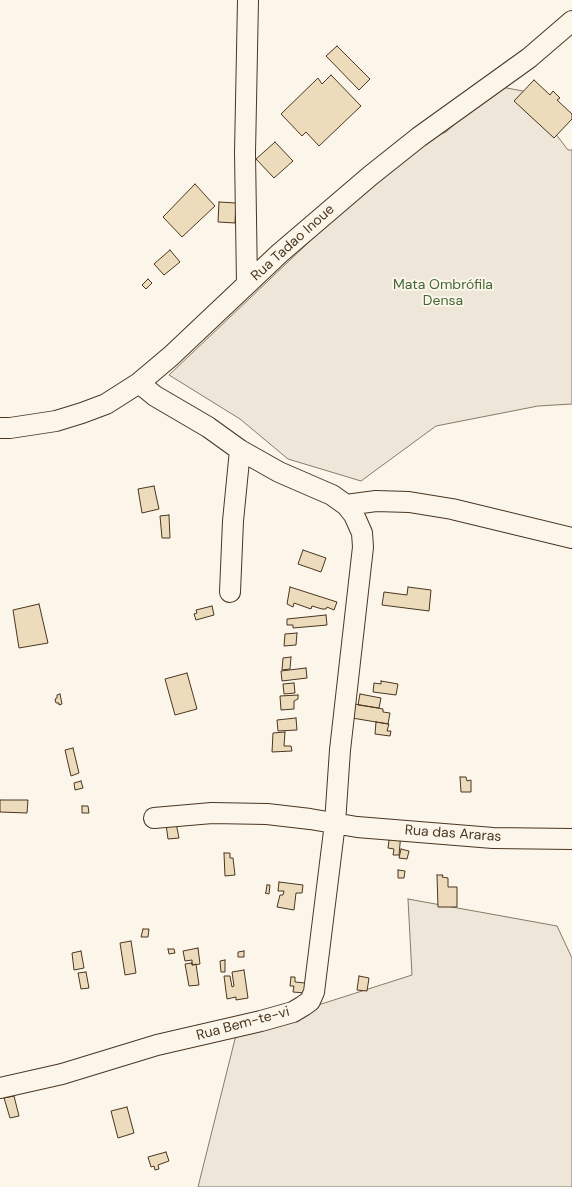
<!DOCTYPE html>
<meta charset="utf-8">
<style>
body{margin:0}
canvas{display:block;background:#fbf6e9}
</style>
<canvas width="572" height="1187"></canvas>
<script>
const c = document.querySelector('canvas').getContext('2d');
c.lineJoin = 'round';
function paint(path, color) { c.fillStyle = color; c.fill(path, 'evenodd'); }
const toPath = rows => new Path2D(rows.map(r => 'M' + r).join(''));
function strokePath(path, color, width, dash) { c.strokeStyle = color; c.lineWidth = width; c.lineCap = dash ? 'butt' : 'round'; c.setLineDash(dash || []); c.stroke(path); }
function label(font, color, halo, rows, align = 'center') {
  c.font = font + ' "DM Sans",sans-serif'; c.lineWidth = 4; c.setLineDash([]); c.textBaseline = 'middle'; c.strokeStyle = halo; c.fillStyle = color; for (const [text, x, y, turn = 0] of rows) {
    c.save(); c.translate(x, y); c.rotate((+turn || 0) * Math.PI / 180); c.textAlign = isNaN(turn) ? turn : align; if (halo) c.strokeText(text, 0, 0); c.fillText(text, 0, 0); c.restore();
  }
}
const green = toPath([
 [496,86,523,91,568,150,572,150,572,404,538,406,436,426,361,481,288,459,240,419,169,375,410,146,446,132,496,86],
 [408,899,557,926,572,958,572,1187,198,1187,237,1031,412,975,408,899]
]);
paint(green, '#ede6d9');
strokePath(green, '#887966', 1);
const building = toPath([
 [337,46,370,79,359,90,326,56,337,46],
 [331,75,361,106,319,146,306,132,302,136,281,114,318,78,322,84,331,75],
 [534,80,550,95,553,91,560,98,557,100,572,114,572,119,554,138,514,101,534,80],
 [275,142,293,161,274,178,256,159,275,142],
 [195,184,215,206,182,237,163,217,195,184],
 [219,202,236,203,235,223,218,222,219,202],
 [170,250,180,262,164,275,154,264,170,250],
 [148,279,152,283,146,289,142,285,148,279],
 [154,486,159,509,142,513,138,489,154,486],
 [169,515,170,538,162,538,160,516,169,515],
 [303,550,326,558,321,572,298,564,303,550],
 [290,587,337,602,334,610,327,607,326,609,322,609,312,606,311,609,294,603,293,607,287,604,290,587],
 [408,587,431,590,429,611,382,605,384,592,407,595,408,587],
 [39,604,48,643,19,648,13,610,39,604],
 [212,606,214,615,196,620,194,614,197,613,196,610,212,606],
 [326,615,327,625,293,628,293,625,287,625,287,619,326,615],
 [297,633,296,645,284,646,285,634,297,633],
 [291,657,290,669,282,670,283,658,291,657],
 [306,668,307,678,282,681,281,671,306,668],
 [187,673,197,709,175,715,165,679,187,673],
 [381,681,398,684,396,695,373,692,374,683,381,684,381,681],
 [294,683,295,693,284,694,283,684,294,683],
 [60,694,62,704,59,705,59,703,56,703,55,699,57,698,57,695,60,694],
 [360,694,381,698,379,708,358,705,360,694],
 [298,695,298,699,294,701,294,709,281,710,280,696,298,695],
 [355,704,383,709,383,712,390,713,388,724,352,718,355,704],
 [296,718,297,730,278,731,277,720,296,718],
 [376,722,389,724,387,731,391,731,390,736,375,734,376,722],
 [285,732,284,746,291,746,292,751,272,752,273,733,285,732],
 [73,748,79,773,71,776,65,750,73,748],
 [460,777,466,777,467,781,471,780,471,792,461,792,460,777],
 [81,781,83,788,75,790,74,783,81,781],
 [0,800,28,800,27,813,0,812,0,800],
 [82,806,88,806,89,813,82,813,82,806],
 [176,823,179,838,168,839,166,824,176,823],
 [390,833,401,833,399,855,393,855,394,849,388,848,390,833],
 [401,849,409,851,407,859,399,858,401,849],
 [224,853,230,853,230,858,233,858,235,875,225,876,224,853],
 [398,870,405,871,404,878,398,878,398,870],
 [437,875,443,875,442,877,448,878,448,887,457,887,457,907,438,907,437,875],
 [279,882,303,885,302,893,296,893,294,910,277,907,280,895,283,895,284,891,278,891,279,882],
 [267,885,270,885,269,894,265,893,266,892,267,885],
 [143,929,149,929,148,937,141,937,143,929],
 [131,941,136,973,125,975,120,943,131,941],
 [198,948,200,964,192,965,192,960,185,961,183,951,198,948],
 [168,949,174,949,175,953,169,954,168,949],
 [81,951,84,968,74,970,72,953,81,951],
 [244,951,244,957,238,957,238,952,244,951],
 [225,960,225,972,221,972,220,961,225,960],
 [192,963,192,965,196,964,199,985,189,986,185,964,192,963],
 [244,970,248,998,236,1000,236,997,227,999,224,976,230,976,232,987,234,986,232,972,244,970],
 [86,972,89,988,81,989,78,973,86,972],
 [359,976,369,978,367,991,357,990,359,976],
 [291,977,295,977,295,982,305,983,305,993,293,992,294,986,290,986,291,977],
 [14,1096,19,1116,10,1118,4,1098,14,1096],
 [127,1107,134,1133,118,1138,111,1111,127,1107],
 [166,1152,169,1161,158,1165,159,1169,155,1170,154,1166,151,1167,148,1157,166,1152]
]);
paint(building, '#ecdcbc');
strokePath(building, '#4a3520', 1);
const minor = toPath([
 [247,284,245,153,248,0],
 [0,428,10,428,56,421,82,413,106,404,139,383,171,356,280,253,370,176,419,137,529,58,572,21],
 [346,505,376,501,409,502,452,509,572,538],
 [230,592,233,521,240,450],
 [154,818,212,813,267,814,310,819,357,827,493,838,572,839],
 [0,1088,62,1074,157,1045,261,1021,293,1012,303,1006,310,1001,314,992,335,823,340,750,363,547,362,533,354,515,346,505,332,495,279,472,240,450,208,427,155,396,139,383]
]);
strokePath(minor, '#4a3520', 22);
strokePath(minor, '#fbf6e9', 20);
label('14px', '#4a3520', '#fbf6e9', [
 ["Rua Tadao Inoue",293,243,-42],
 ["Rua das Araras",453,834,4],
 ["Rua Bem-te-vi",243,1024,-15]
]);
label('14px', '#436837', '#fbf6e9', [
 ["Mata Ombrófila",443,285],
 ["Densa",443,301]
]);
</script>
